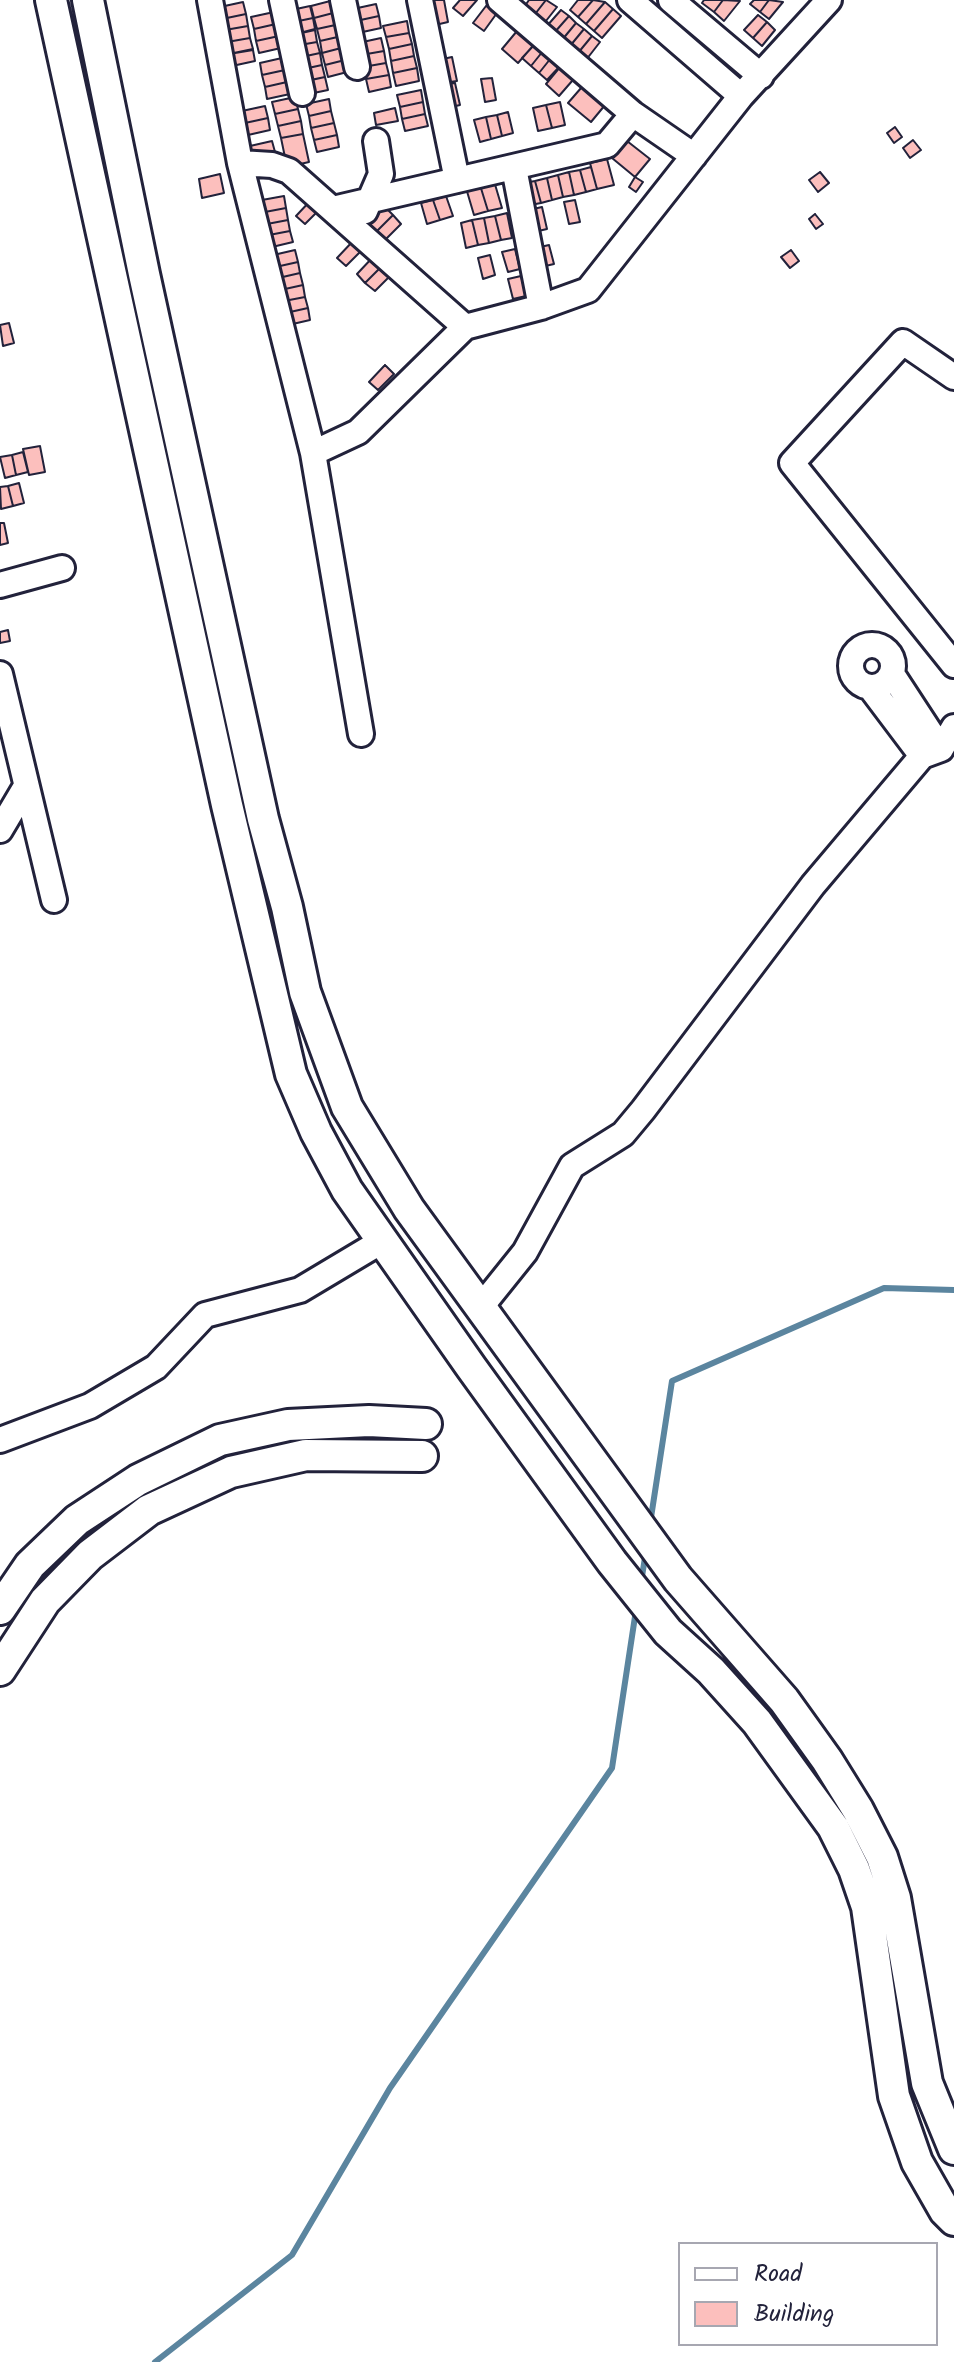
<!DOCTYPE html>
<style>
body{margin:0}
#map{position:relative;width:954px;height:2362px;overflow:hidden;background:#fff;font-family:Kalam,sans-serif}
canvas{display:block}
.legend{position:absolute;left:678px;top:2242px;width:260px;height:104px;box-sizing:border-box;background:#fff;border:2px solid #a7a7b1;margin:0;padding:10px 14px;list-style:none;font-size:24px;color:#22223b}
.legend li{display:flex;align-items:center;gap:16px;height:40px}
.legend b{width:40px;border:2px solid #a7a7b1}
</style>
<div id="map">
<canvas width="954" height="2362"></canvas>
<ul class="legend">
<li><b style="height:10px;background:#fff"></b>Road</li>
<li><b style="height:22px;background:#fcbfbd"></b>Building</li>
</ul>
</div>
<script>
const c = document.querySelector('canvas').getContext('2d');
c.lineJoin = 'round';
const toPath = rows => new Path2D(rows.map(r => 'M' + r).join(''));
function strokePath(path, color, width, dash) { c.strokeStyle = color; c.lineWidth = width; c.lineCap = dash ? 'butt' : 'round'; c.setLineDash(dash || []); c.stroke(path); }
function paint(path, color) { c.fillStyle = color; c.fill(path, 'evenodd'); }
strokePath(toPath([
 [650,1524,672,1381,884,1288,954,1290],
 [641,1583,646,1551],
 [155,2362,292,2255,390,2088,612,1768,636,1610]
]), '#5b859f', 6);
const building = toPath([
 [334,0,337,12,314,18,311,6,334,0],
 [425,0,444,0,448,22,431,26,425,0],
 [460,0,477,0,463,16,453,8,460,0],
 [529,0,546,0,532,18,522,10,529,0],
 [546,0,557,7,542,26,532,18,546,0],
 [578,0,593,0,578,17,570,10,578,0],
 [593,0,605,2,586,24,578,17,593,0],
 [704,0,723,0,714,12,702,3,704,0],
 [723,0,740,1,724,21,714,12,723,0],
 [754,0,769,0,760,12,750,4,754,0],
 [769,0,783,2,769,19,760,12,769,0],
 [243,2,246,14,222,19,220,7,243,2],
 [605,2,613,9,594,31,586,24,605,2],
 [376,4,379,16,356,21,353,9,376,4],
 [310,6,313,18,289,23,287,11,310,6],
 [486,6,497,13,484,31,473,23,486,6],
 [613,9,621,16,602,38,594,31,613,9],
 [561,10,569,16,554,33,546,27,561,10],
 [274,12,276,24,254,29,251,17,274,12],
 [337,12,340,24,317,29,314,18,337,12],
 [246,14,248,26,225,30,222,19,246,14],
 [758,15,767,22,753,38,744,30,758,15],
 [379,16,381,28,358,33,356,21,379,16],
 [569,16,576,23,562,40,554,33,569,16],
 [313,18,315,29,292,35,289,23,313,18],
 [407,21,409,33,386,37,383,26,407,21],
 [767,22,775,30,762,46,753,38,767,22],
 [576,23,584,29,570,46,562,40,576,23],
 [276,24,279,36,256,41,254,29,276,24],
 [340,24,342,36,320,41,317,29,340,24],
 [522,25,538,40,518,63,502,49,522,25],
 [248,26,250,38,227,42,225,30,248,26],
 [584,29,592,36,578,53,570,46,584,29],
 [315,30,317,42,294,46,292,35,315,30],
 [409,33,412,44,389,49,386,37,409,33],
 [279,36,281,48,259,53,256,41,279,36],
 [342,36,345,47,322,53,320,41,342,36],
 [592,36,600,42,586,60,578,53,592,36],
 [250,38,253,49,229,54,227,42,250,38],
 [381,38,384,51,361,55,358,43,381,38],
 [317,42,320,53,297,58,294,46,317,42],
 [412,44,414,56,391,61,389,49,412,44],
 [535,44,543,51,531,66,522,58,535,44],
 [345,47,349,59,325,65,322,53,345,47],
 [253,50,255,61,232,66,229,54,253,50],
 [384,51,386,63,363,67,361,55,384,51],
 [543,51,551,58,539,73,531,66,543,51],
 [320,53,322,65,299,70,297,58,320,53],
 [414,56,417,68,393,73,391,61,414,56],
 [452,57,457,81,443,83,438,60,452,57],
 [282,58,285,70,262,75,260,63,282,58],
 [551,58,560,66,547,80,539,73,551,58],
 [349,59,351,71,328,77,325,65,349,59],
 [565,61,579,73,559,96,546,84,565,61],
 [386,63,389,75,366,79,363,67,386,63],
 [322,65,325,77,302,82,299,70,322,65],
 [417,68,419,81,396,86,393,73,417,68],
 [285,70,287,82,265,87,262,75,285,70],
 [389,75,391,87,369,92,366,79,389,75],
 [325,77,328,90,304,95,301,82,325,77],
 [492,78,496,100,485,102,481,79,492,78],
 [588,80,610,99,591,122,568,103,588,80],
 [287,82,290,94,267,99,265,87,287,82],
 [455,83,460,105,447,108,442,85,455,83],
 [421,90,423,102,400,107,397,95,421,90],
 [295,97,298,109,275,114,272,102,295,97],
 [329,99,331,111,309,116,306,104,329,99],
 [423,102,425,114,402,119,400,107,423,102],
 [560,102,565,125,552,128,546,105,560,102],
 [546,105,552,128,538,131,533,108,546,105],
 [265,106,268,118,245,123,242,111,265,106],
 [395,108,398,121,376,125,374,113,395,108],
 [298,109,301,121,278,126,275,114,298,109],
 [331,111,334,123,311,128,309,116,331,111],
 [508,112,513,133,502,136,497,115,508,112],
 [425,114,428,126,405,131,402,119,425,114],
 [497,115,502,136,491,139,486,117,497,115],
 [486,117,491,139,480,142,474,120,486,117],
 [268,118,270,130,248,135,245,123,268,118],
 [301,121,303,134,281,138,278,126,301,121],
 [334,123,337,135,314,140,311,128,334,123],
 [895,127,902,137,894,143,887,133,895,127],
 [303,134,309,162,287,167,281,138,303,134],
 [337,135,339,147,317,152,314,140,337,135],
 [913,140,921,150,910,158,903,148,913,140],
 [272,141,275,152,252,158,250,146,272,141],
 [627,141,650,159,635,177,612,158,627,141],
 [607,159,614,185,597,189,590,163,607,159],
 [591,167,597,189,586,192,580,170,591,167],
 [580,170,586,192,574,195,569,172,580,170],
 [569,172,574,195,563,197,558,175,569,172],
 [820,172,829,183,818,192,809,180,820,172],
 [220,174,224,193,202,198,199,179,220,174],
 [558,175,563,197,552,200,547,178,558,175],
 [635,177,643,182,636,192,629,187,635,177],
 [547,178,552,200,541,203,535,181,547,178],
 [494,181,502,208,488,211,480,185,494,181],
 [535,181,541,203,530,205,524,183,535,181],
 [480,185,488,211,474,215,466,188,480,185],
 [284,196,286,208,265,212,262,200,284,196],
 [446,196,453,216,440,220,433,200,446,196],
 [312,199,321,208,305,224,296,216,312,199],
 [433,200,440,220,427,224,421,203,433,200],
 [575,200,580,222,569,224,564,202,575,200],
 [384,206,393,215,376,232,368,223,384,206],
 [542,207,547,229,534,232,529,210,542,207],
 [286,208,288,220,267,224,265,212,286,208],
 [507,213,512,238,501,240,495,216,507,213],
 [815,214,823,224,816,229,809,219,815,214],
 [393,215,401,224,385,240,376,232,393,215],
 [495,216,501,240,489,243,484,218,495,216],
 [484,218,489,243,478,245,472,220,484,218],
 [288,220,290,231,269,235,267,224,288,220],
 [472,220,478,245,466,248,461,223,472,220],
 [290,231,293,242,272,247,269,235,290,231],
 [353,241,362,250,346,266,337,258,353,241],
 [549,245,554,264,541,267,536,248,549,245],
 [515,249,520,269,508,272,502,252,515,249],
 [295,250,298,262,271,268,269,256,295,250],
 [791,250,799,261,790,268,781,257,791,250],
 [490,255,495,275,483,279,478,258,490,255],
 [373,257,382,266,365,283,357,274,373,257],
 [298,262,300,273,274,279,271,268,298,262],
 [382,266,391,275,375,291,365,283,382,266],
 [300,273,303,285,276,291,274,279,300,273],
 [521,276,526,296,513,299,508,279,521,276],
 [303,285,305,297,279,302,276,291,303,285],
 [305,297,308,308,281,314,279,302,305,297],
 [308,308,310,320,284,326,281,314,308,308],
 [9,323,14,343,3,346,0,325,9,323],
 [385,365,394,374,378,390,369,382,385,365],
 [40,446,45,472,29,475,23,449,40,446],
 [23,452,28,472,16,475,12,455,23,452],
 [12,455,16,475,5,478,0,457,12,455],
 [19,483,24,503,13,506,8,486,19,483],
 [8,486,13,506,1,509,0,487,8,486],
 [0,523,4,523,8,543,0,545,0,523],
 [8,630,10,641,0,643,0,632,8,630]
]);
paint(building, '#fcbfbd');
strokePath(building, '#22223b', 2);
const minor = toPath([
 [210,0,240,163,313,453,358,432,465,327,541,307,588,290,741,96,829,0],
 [282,0,302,93],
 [343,0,357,67],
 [420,0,457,180],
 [500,0,633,114,694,156],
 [630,0,741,96],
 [671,0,761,76],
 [240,163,272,165,289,171,465,327],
 [514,168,541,307],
 [333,209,607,145,633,114],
 [365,211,381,174,376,141],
 [954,377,903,342,792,463,954,665],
 [313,453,361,734],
 [0,585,62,568],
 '851 666a21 21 0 1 1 42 0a21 21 0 1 1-42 0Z',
 [0,674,54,900],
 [892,674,941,749],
 [870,687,922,756],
 [0,830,25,788],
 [480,1308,525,1252,572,1166,623,1134,643,1110,813,885,922,756,941,749,954,727],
 [0,1440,90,1406,156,1367,205,1315,300,1290,382,1241]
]);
const tertiary = toPath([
 [51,0,227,805,291,1074,316,1132,347,1190,471,1367,612,1562,668,1632,711,1671,757,1722,833,1827,854,1869,867,1907,894,2096,917,2162,945,2211,954,2220],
 [88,0,144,274,263,819,287,907,305,992,347,1107,409,1209,678,1579,784,1700,827,1760,858,1810,882,1857,895,1898,927,2083,954,2149],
 [0,1609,30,1565,77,1520,138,1480,220,1440,288,1425,369,1421,426,1424],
 [0,1670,45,1601,90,1555,149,1510,231,1472,306,1455,422,1456]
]);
strokePath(minor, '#22223b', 30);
strokePath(tertiary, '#22223b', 36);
strokePath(minor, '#fff', 24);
strokePath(tertiary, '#fff', 30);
</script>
